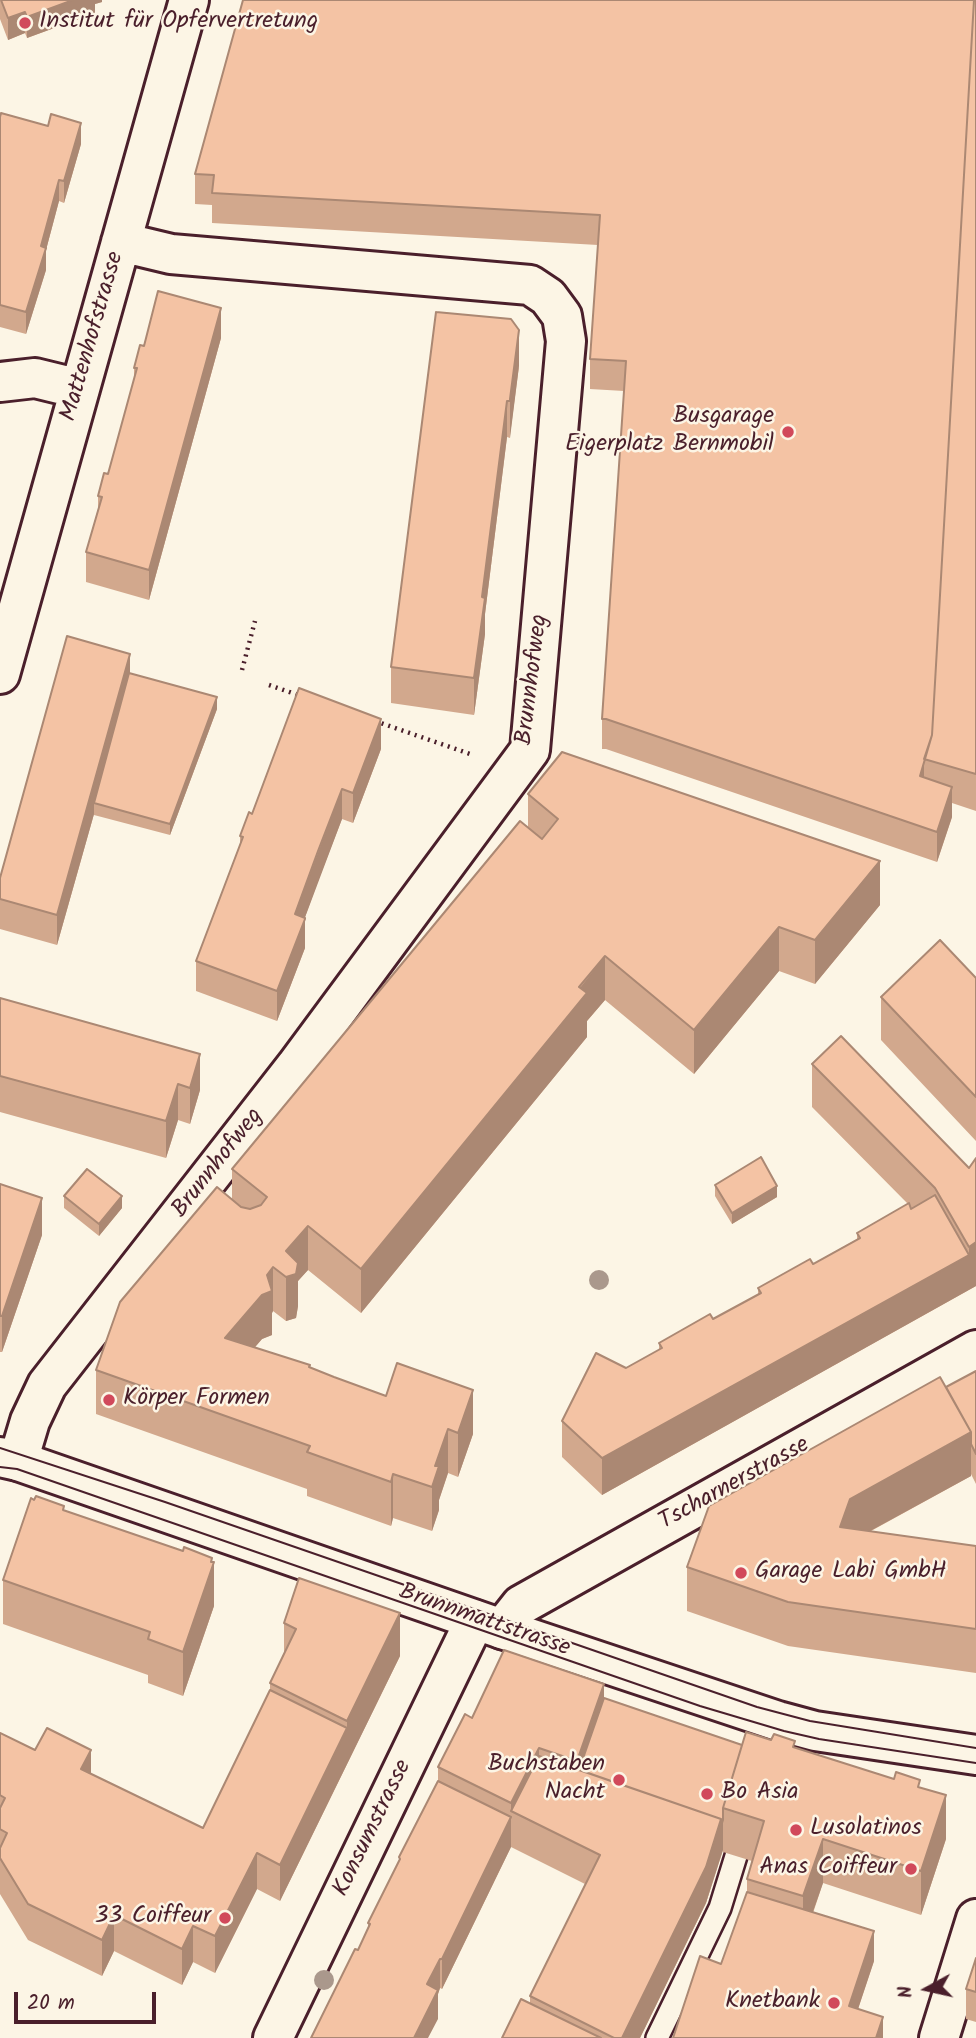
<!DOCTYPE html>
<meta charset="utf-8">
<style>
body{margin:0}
#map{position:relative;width:976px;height:2038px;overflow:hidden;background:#fcf5e5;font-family:Kalam,sans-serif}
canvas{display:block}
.north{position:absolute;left:892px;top:1954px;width:70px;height:70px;-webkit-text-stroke:5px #fcf5e5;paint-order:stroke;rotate:262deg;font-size:19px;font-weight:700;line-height:28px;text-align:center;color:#4a1f2b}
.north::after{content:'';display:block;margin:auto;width:24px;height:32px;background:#4a1f2b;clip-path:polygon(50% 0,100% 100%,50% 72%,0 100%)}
.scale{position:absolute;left:14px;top:1992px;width:142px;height:32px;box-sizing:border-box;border:4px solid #4a1f2b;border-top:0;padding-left:9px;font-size:21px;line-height:24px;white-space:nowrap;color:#4a1f2b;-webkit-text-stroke:5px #fcf5e5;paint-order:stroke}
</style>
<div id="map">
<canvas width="976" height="2038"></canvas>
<div class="north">N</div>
<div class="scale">20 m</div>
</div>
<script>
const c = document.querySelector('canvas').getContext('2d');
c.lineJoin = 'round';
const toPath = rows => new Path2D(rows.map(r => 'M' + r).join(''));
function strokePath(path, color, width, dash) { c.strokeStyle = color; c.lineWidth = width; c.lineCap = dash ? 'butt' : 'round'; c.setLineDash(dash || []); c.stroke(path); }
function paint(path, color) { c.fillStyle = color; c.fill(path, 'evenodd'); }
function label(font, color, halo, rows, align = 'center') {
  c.font = font + ' Kalam,sans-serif'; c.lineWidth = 5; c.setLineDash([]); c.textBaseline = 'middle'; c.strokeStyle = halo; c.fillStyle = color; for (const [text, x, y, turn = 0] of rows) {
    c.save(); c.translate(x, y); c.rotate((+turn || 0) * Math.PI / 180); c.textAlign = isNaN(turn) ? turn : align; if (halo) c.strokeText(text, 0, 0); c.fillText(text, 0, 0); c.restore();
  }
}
const lane = toPath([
 [657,2038,720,1908,736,1856]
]);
const street = toPath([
 [0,382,35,378,80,389],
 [0,674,189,0],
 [18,1461,30,1421,47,1385,296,1066,530,750,566,341,562,316,548,297,530,285,171,254,121,242],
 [502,1629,521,1605,976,1350],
 [273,2038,475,1620],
 [939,2038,976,1919]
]);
const secondary = toPath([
 [0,1457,18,1461,502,1629,778,1721,815,1731,976,1755]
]);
strokePath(lane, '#4a1f2b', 26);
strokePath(street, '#4a1f2b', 44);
strokePath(secondary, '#4a1f2b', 44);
strokePath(toPath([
 [242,670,255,621],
 [269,685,301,696],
 [375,721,473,755]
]), '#4a1f2b', 4.5, [2, 5]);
strokePath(lane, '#fcf5e5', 21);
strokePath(street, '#fcf5e5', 38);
strokePath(secondary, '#fcf5e5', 38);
strokePath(toPath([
 [0,1448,165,1502,757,1707,810,1721,976,1748],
 [0,1467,17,1469,700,1706,784,1731,819,1739,976,1763]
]), '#4a1f2b', 2);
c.fillStyle = '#aa988c';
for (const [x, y] of [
 [599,1280],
 [324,1980]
]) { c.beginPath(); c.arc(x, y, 10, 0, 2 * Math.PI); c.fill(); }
paint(toPath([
 [0,0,102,0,102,2,95,4,95,13,27,38,25,33,8,40,0,19],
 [976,0,976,811,952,803,952,817,937,862,606,749,602,749,602,719,624,391,590,389,590,359,598,245,212,223,212,205,195,204,195,174],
 [0,117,81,144,64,203,59,201,46,250,46,270,26,334,0,327],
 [221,338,149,600,86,582,86,552,98,509,98,496,108,474,134,380,134,368,144,346],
 [519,366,510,435,510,438,507,437,485,614,485,634,474,715,391,703,391,667],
 [130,673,217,709,170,835,94,815,94,814,57,945,0,929,0,878],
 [381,749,353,823,342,819,318,881,305,917,305,948,277,1021,196,991,196,961,240,844,240,836,252,814],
 [528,794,880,905,815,984,779,971,694,1074,605,1000,587,1021,587,1037,361,1313,308,1270,298,1281,298,1306,296,1318,286,1321,273,1311,272,1313,272,1335,262,1339,255,1347,310,1367,473,1434,458,1477,448,1473,439,1500,439,1510,432,1531,393,1518,391,1526,307,1496,307,1489,96,1414,96,1370,232,1200,232,1169,528,827],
 [976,978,976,1141,881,1040,881,997],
 [0,998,200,1090,190,1124,178,1120,166,1158,0,1112],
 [812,1064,969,1168,976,1286,602,1495,562,1457,562,1421,626,1368,659,1350,659,1343,713,1319,758,1295,758,1288,813,1264,857,1239,857,1233,908,1204,812,1107],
 [0,1184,42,1235,2,1352,0,1352],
 [715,1185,777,1197,732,1224,715,1196],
 [64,1196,122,1208,99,1236,64,1208],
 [976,1371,976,1484,971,1474,971,1476,871,1531,976,1546,976,1673,788,1646,687,1611,687,1567,946,1387],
 [64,1510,212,1562,214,1606,183,1696,148,1683,148,1675,3,1624,3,1580],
 [284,1623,400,1656,280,1901,257,1889,215,1973,193,1962,182,1985,114,1951,102,1976,28,1940,0,1894,0,1733,35,1750,91,1774,203,1828,270,1690,270,1683,284,1656],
 [604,1698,742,1745,795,1748,920,1787,946,1839,921,1915,823,1883,813,1913,874,1961,858,2009,883,2038,721,1964,747,1892,747,1879,752,1861,723,1852,723,1850,706,1903,640,2038,502,2038,530,2003,530,1996,585,1884,511,1847,442,1989,440,1988,438,1994,438,2019,358,1950,368,1927,368,1923,399,1861,399,1857,438,1781,438,1767,472,1718],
 [976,1958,976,2022,966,2019,966,1989]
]), '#d2a88d');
paint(toPath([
 [73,0,102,0,102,2,95,4,95,13,27,38,27,17],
 [25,12,25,33,8,40,8,18],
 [81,123,81,144,64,203,64,181],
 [59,180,59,201,46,250,46,270,26,334,26,312,41,246],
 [221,308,221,338,149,600,149,570],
 [519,330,519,366,510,438,510,401],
 [507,401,507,437,485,614,485,634,474,715,474,678,482,597],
 [130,654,130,684,94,803,94,814,57,945,57,915],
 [217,697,217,709,170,835,170,824],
 [381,719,381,749,353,823,353,793],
 [924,764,924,794,920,776],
 [952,787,952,817,937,862,937,832],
 [342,789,342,819,295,944,295,914],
 [880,861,880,905,815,984,815,940],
 [305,918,305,948,277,1021,277,991],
 [779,927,779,971,694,1074,694,1030],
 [605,956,605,1000,587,1021,587,1037,361,1313,361,1269],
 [200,1054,200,1090,190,1124,190,1088],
 [178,1084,178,1120,166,1158,166,1121],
 [777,1186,777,1197,732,1224,732,1213],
 [122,1196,122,1208,99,1236,99,1224],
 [42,1198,42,1235,2,1352,2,1316],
 [308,1226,308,1270,298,1281,298,1306,296,1318,286,1321,286,1251],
 [976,1242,976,1286,602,1495,602,1458,969,1255,969,1247],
 [273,1267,273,1311,272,1313,272,1335,262,1339,225,1382,225,1338,267,1275],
 [473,1390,473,1434,458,1477,458,1433],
 [448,1429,448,1473,439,1500,439,1510,432,1531,432,1487,435,1466],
 [971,1432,971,1476,850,1542,840,1527,850,1499],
 [393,1474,393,1518,391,1526,391,1482],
 [212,1558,212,1569,214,1562,214,1606,183,1696,183,1652],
 [400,1613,400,1656,280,1901,280,1865,347,1728,347,1721],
 [604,1684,604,1728,577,1805,577,1761],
 [539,1748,539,1792,511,1811,511,1803],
 [91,1750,91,1786,81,1769],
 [946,1795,946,1839,921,1915,921,1871],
 [511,1817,511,1847,442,1989,442,1959],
 [721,1819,721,1856,706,1903,640,2038,622,2038],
 [723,1820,723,1850,721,1856,721,1826],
 [823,1839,823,1883,803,1940,803,1896],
 [257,1853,257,1889,215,1973,215,1936],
 [114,1915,114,1951,102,1976,102,1940],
 [193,1926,193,1962,182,1985,182,1949],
 [874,1931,874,1961,849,2036,849,2006],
 [440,1959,440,1988,438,1994,438,2019,428,2038,414,2038,427,1984],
 [883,2017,883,2038,876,2038]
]), '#ab8873');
const building = toPath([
 [1,0,73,0,27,17,25,12,8,18,1,0],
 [243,0,974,0,932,735,920,776,952,787,937,832,606,719,602,719,626,361,590,359,600,215,212,193,214,175,195,174,243,0],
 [974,0,976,0,976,774,924,759,932,735,974,0],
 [1,113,48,126,51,114,81,123,64,181,59,180,41,246,46,248,26,312,0,305,0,117,1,113],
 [158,291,221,308,149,570,86,552,102,497,98,496,104,473,108,474,137,368,134,368,140,345,144,346,158,291],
 [436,312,511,319,519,330,510,399,510,401,507,401,482,597,485,598,474,678,391,667,436,312],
 [67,636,130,654,57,915,0,899,0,878,67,636],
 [129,673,217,697,170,824,94,803,129,673],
 [299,688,381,719,353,793,342,789,318,851,295,914,305,918,305,919,277,991,196,961,243,837,240,836,249,812,252,814,299,688],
 [562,752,880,861,815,940,779,927,694,1030,605,956,579,987,587,993,361,1269,308,1226,286,1251,298,1263,296,1274,286,1277,273,1267,267,1275,272,1291,262,1295,225,1338,310,1365,309,1367,334,1377,386,1396,397,1363,473,1390,458,1433,448,1429,435,1466,439,1466,432,1487,393,1474,391,1482,307,1452,310,1446,96,1370,120,1302,217,1187,241,1207,250,1209,261,1205,267,1197,232,1169,520,821,542,839,558,819,528,794,562,752],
 [940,940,976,978,976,1097,881,997,940,940],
 [0,998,200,1054,190,1088,178,1084,166,1121,0,1076,0,998],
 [841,1036,969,1168,976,1158,976,1242,969,1247,935,1188,812,1064,841,1036],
 [761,1157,777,1186,732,1213,715,1185,761,1157],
 [87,1169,122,1196,99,1224,64,1196,87,1169],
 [0,1184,42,1198,2,1316,0,1316,0,1184],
 [935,1195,969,1255,602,1458,562,1421,596,1353,626,1368,662,1348,659,1343,710,1314,713,1319,761,1293,758,1288,810,1259,813,1264,860,1238,857,1233,909,1203,911,1209,935,1195],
 [976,1371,976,1454,971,1444,971,1432,946,1387,976,1371],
 [940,1377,971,1432,850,1499,840,1527,976,1546,976,1629,788,1602,687,1567,709,1506,940,1377],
 [36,1496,64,1506,63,1510,183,1551,184,1547,212,1558,211,1562,214,1562,183,1652,148,1639,150,1632,3,1580,31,1498,34,1500,36,1496],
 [299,1578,400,1613,347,1721,270,1683,296,1629,284,1623,299,1578],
 [504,1650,604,1684,577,1761,539,1748,511,1803,438,1767,465,1714,472,1718,504,1650],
 [270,1690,347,1728,280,1865,257,1853,215,1936,193,1926,182,1949,114,1915,102,1940,28,1904,0,1858,0,1848,7,1833,0,1829,0,1808,5,1798,0,1795,0,1733,35,1750,47,1728,91,1750,81,1769,203,1828,270,1690],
 [604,1698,742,1745,723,1808,723,1820,721,1826,721,1819,579,1770,604,1698],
 [746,1732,771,1740,774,1734,795,1741,793,1747,894,1779,896,1772,920,1780,918,1787,946,1795,921,1871,823,1839,803,1896,747,1879,764,1821,723,1808,746,1732],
 [539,1756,721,1819,706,1867,622,2038,614,2038,530,1996,600,1855,511,1811,539,1756],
 [438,1781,511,1817,442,1959,440,1959,427,1984,438,1990,414,2038,311,2038,355,1949,358,1950,370,1924,368,1923,400,1859,399,1857,438,1781],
 [747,1892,874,1931,849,2006,883,2017,876,2038,673,2038,700,1956,721,1964,747,1892],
 [976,1958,976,1992,966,1989,976,1958],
 [521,1999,601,2038,502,2038,521,1999]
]);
paint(building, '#f4c3a4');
strokePath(building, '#ab8873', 2);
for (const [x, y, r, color] of [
 [25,23,7,"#d1495b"],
 [788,432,7,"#d1495b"],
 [109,1400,7,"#d1495b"],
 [741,1573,7,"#d1495b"],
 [619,1780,7,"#d1495b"],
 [707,1794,7,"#d1495b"],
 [796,1830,7,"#d1495b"],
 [911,1869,7,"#d1495b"],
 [225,1918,7,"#d1495b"],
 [834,2003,7,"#d1495b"]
]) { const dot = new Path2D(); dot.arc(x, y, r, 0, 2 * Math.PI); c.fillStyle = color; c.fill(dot); strokePath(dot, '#fcf5e5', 2.5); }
label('24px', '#4a1f2b', '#fcf5e5', [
 ["Institut für Opfervertretung",39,23],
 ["Busgarage",774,418,"right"],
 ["Eigerplatz Bernmobil",774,446,"right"],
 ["Körper Formen",123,1400],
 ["Garage Labi GmbH",755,1573],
 ["Buchstaben",605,1766,"right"],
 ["Nacht",605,1794,"right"],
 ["Bo Asia",721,1794],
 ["Lusolatinos",810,1830],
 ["Anas Coiffeur",897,1869,"right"],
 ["33 Coiffeur",211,1918,"right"],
 ["Knetbank",820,2003,"right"]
], 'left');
label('24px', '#4a1f2b', '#fcf5e5', [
 ["Mattenhofstrasse",94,337,-74],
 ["Brunnhofweg",534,680,-83],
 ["Brunnhofweg",219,1164,-52],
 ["Tscharnerstrasse",735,1485,-29],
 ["Brunnmattstrasse",484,1622,19],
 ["Konsumstrasse",374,1829,-64]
]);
</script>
